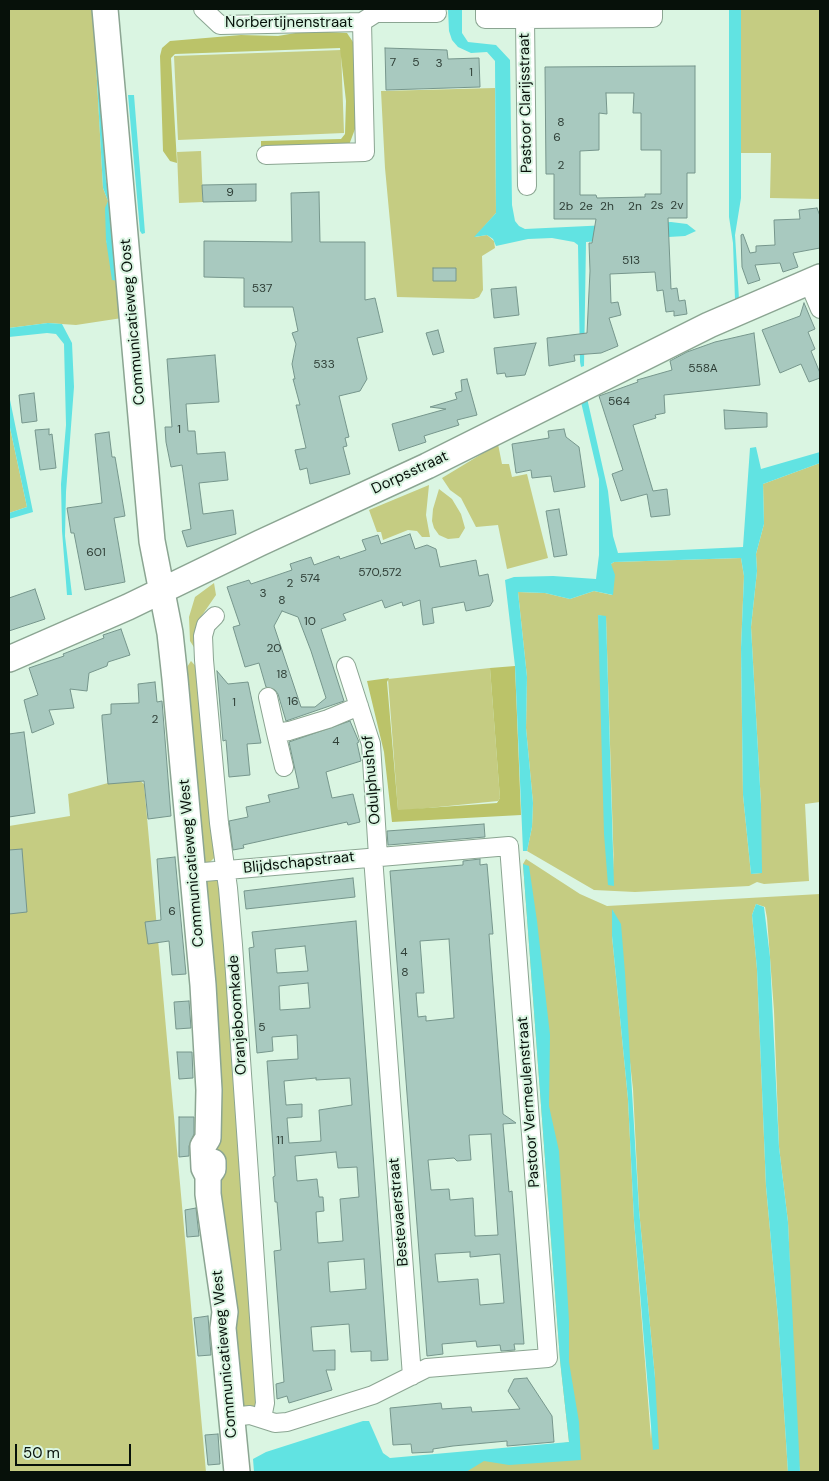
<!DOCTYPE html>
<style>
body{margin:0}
#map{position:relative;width:829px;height:1481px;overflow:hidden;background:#daf5e2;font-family:"DM Sans",sans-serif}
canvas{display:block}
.frame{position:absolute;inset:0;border:10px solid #07110a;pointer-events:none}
.scale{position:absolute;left:15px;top:1444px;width:116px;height:22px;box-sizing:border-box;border:2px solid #07110a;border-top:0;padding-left:6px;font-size:15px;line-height:18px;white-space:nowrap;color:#07110a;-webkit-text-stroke:4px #daf5e2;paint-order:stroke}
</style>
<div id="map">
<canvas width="829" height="1481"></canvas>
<div class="frame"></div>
<div class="scale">50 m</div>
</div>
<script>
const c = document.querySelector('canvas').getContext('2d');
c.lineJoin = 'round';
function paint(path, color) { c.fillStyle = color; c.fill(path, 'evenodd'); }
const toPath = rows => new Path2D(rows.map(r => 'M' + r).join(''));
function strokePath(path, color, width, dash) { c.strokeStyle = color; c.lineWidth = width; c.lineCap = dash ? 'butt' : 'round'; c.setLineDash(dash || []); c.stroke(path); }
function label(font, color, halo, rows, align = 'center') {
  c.font = font + ' "DM Sans",sans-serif'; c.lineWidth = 4; c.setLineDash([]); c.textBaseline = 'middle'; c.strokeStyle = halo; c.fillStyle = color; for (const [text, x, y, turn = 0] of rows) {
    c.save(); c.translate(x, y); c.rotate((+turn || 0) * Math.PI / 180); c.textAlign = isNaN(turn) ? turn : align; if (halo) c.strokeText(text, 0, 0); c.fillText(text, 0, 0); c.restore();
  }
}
paint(toPath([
 [9,9,93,9,103,188,108,201,106,240,119,281,122,318,76,325,48,323,9,328],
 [741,9,820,9,820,199,770,198,771,153,741,153],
 [341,50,344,133,178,140,174,56],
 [495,88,496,213,475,237,487,235,494,241,495,248,482,256,483,290,479,297,474,299,397,297,385,168,381,91],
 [201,151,203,202,179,203,177,152],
 [9,423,27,507,9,513],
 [498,444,502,464,509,464,512,477,527,474,548,558,507,569,498,525,476,527,461,498,450,490,442,478],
 [820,463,820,802,805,804,809,881,764,884,757,882,749,886,635,892,594,890,527,851,532,827,533,803,526,728,527,677,518,592,545,593,570,599,594,591,612,595,611,564,614,562,741,558,744,576,741,648,743,795,751,874,761,873,761,804,751,627,757,571,756,554,764,524,763,484],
 [598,615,606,617,614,871],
 [429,485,426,515,430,537,422,537,417,531,408,530,383,540,381,532,377,532,369,510],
 [439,489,452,499,461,514,465,528,459,538,448,539,439,535,434,528,432,521,433,509],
 [214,583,216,595,196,624,201,658,190,641,189,617,195,597],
 [191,661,201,672,216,856,207,865,204,865,185,670],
 [490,668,500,798,498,801,398,811,388,679],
 [139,780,144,784,206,1472,9,1472,9,826,70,816,68,794,108,783],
 [526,859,580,894,607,906,820,894,820,1472,800,1472,797,1452,788,1222,779,1147,774,1011,767,918,765,907,756,904,752,915,757,969,766,1186,778,1318,788,1472,457,1472,464,1461,569,1442,560,1360,523,864],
 [613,910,633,1089,639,1210,655,1378,651,1439,634,1220,628,1099,612,936],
 [217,878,220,884,257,1398,256,1406,253,1408,241,1408,217,1167,204,880]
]), '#c5cc82');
paint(toPath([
 [307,31,347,33,357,48,355,129,349,145,330,148,261,146,261,141,341,139,345,134,346,101,340,48,175,54,171,58,177,163,170,161,163,151,160,56,162,48,170,41,241,35,278,36],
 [515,666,521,815,392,822,384,752,367,681,389,678,387,682,398,810,497,803,500,798,490,668]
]), '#bbc369');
paint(toPath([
 [93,9,97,9,106,181,112,195,111,225,114,260,119,281,112,280,106,240,105,208,108,201,103,188],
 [448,9,462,9,462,33,468,42,496,45,510,60,512,205,515,221,519,226,525,229,671,222,687,224,696,231,685,236,586,242,584,366,581,367,580,362,578,245,574,242,552,238,528,239,496,246,493,239,487,235,474,237,496,213,495,61,487,52,471,53,458,47,452,40,449,31],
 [729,9,741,9,741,198,735,235,739,299,735,300,733,243,729,217],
 [128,95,134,95,145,233,142,234,140,231],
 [48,323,62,324,72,343,74,387,66,492,65,536,72,595,67,595,62,531,61,484,66,425,64,344,56,334,47,333,9,337,9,328],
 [9,395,33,512,9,519,9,513,27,507,9,423],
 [587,398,608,491,613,536,618,553,743,547,750,448,756,447,761,469,820,452,820,463,763,484,764,524,756,554,757,571,751,627,761,804,762,873,751,874,743,795,741,648,744,576,741,558,614,562,611,564,615,575,613,595,594,591,570,599,545,593,518,592,527,677,526,728,533,803,532,827,527,851,523,851,515,666,505,580,514,577,553,576,596,579,599,555,599,479,581,402],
 [598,615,606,616,614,886,608,885,604,834],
 [523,864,529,866,537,921,550,1035,549,1106,559,1151,569,1321,569,1362,579,1422,581,1460,509,1465,484,1461,466,1472,254,1472,253,1459,266,1452,363,1421,369,1421,383,1453,390,1458,569,1442,560,1360],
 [756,904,764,907,770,957,779,1147,788,1222,800,1472,788,1472,778,1318,766,1186,757,969,752,915],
 [612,909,621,924,625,973,639,1210,655,1378,659,1449,653,1450,634,1220,628,1099,612,936]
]), '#61e3e2');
const building = toPath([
 [385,48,447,50,448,59,479,58,480,87,386,90,385,48],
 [695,66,695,173,687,173,687,218,668,218,671,289,677,288,679,301,685,300,687,314,674,316,674,311,666,312,663,290,657,291,655,272,610,274,611,303,618,302,621,315,609,318,618,346,601,353,574,355,575,361,549,366,547,338,587,333,590,271,589,243,592,243,596,219,554,219,554,174,546,174,545,67,695,66],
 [606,93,634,93,633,113,641,113,641,150,661,150,661,194,645,194,645,197,597,198,596,195,580,195,580,151,599,150,599,113,607,114,606,93],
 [256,184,256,201,203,202,202,185,256,184],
 [319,192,320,242,365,242,365,300,375,298,383,332,357,338,367,379,360,391,339,396,349,437,345,438,347,446,343,447,350,474,310,484,307,468,300,470,295,450,306,448,296,405,300,405,293,379,295,379,292,364,296,344,292,333,298,331,293,307,244,307,244,278,204,277,204,241,292,242,291,193,319,192],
 [817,208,820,216,820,248,793,253,798,267,783,272,780,263,755,265,760,280,748,284,742,267,741,235,743,234,750,253,756,252,756,246,775,245,774,220,800,219,799,210,817,208],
 [433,268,456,268,456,281,433,281,433,268],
 [516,287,519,315,494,318,491,289,516,287],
 [804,303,815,329,808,332,815,349,811,351,820,373,820,378,809,382,801,364,780,373,762,330,800,316,804,303],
 [438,330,444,352,433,355,426,333,438,330],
 [754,333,760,385,664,395,665,413,655,415,656,418,633,425,653,491,667,489,670,515,651,517,647,494,621,501,612,474,623,470,599,396,638,382,637,380,672,370,670,361,687,352,715,342,754,333],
 [536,343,525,375,506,377,505,373,497,374,494,348,536,343],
 [215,355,219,402,186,404,188,431,195,431,197,454,225,452,228,480,199,483,203,514,233,510,236,534,187,547,182,531,191,529,182,465,171,467,166,442,165,427,172,427,167,359,215,355],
 [467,379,477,415,457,420,459,425,424,436,426,442,399,451,392,424,446,409,430,407,457,399,455,393,462,391,461,380,467,379],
 [34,393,37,421,22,423,19,395,34,393],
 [724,410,767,413,767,427,725,429,724,410],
 [49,429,49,435,52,434,56,468,40,470,35,430,49,429],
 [564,429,566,437,579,447,585,487,554,492,551,476,532,478,531,470,516,473,512,444,549,438,548,431,564,429],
 [109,432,112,457,115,457,125,516,114,518,125,582,85,590,74,533,71,533,67,508,102,503,95,434,109,432],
 [559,509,567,555,554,557,546,511,559,509],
 [410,534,415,549,427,545,436,549,440,567,476,560,479,576,488,574,493,601,490,606,466,611,464,602,432,608,434,623,423,625,420,600,403,606,402,602,385,608,382,600,343,614,346,620,321,629,344,701,286,721,278,694,275,690,266,687,259,663,245,667,233,627,240,625,227,587,249,580,251,584,292,570,290,564,311,557,314,565,339,556,340,559,366,550,362,540,378,535,381,544,410,534],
 [282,611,298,617,311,651,326,698,315,707,301,707,274,626,282,611],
 [35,589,45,619,9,631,9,598,35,589],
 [121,629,130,655,108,662,107,666,89,673,87,691,70,689,74,708,49,710,54,724,32,733,24,700,38,695,29,668,64,656,63,654,104,638,103,635,121,629],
 [217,671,228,684,248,682,261,743,247,744,250,775,229,777,226,740,223,741,217,671],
 [155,682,157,702,162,701,171,816,148,819,144,781,108,784,102,719,102,715,111,714,111,704,139,703,138,684,155,682],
 [350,721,359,742,357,743,361,761,326,772,332,798,353,794,360,822,348,825,347,822,243,845,244,848,233,850,229,821,248,817,246,807,270,802,268,795,299,788,289,742,350,721],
 [24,732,35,813,9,817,9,734,24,732],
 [484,824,485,837,388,845,387,831,484,824],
 [22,849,27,912,9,914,9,850,22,849],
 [175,857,186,974,172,975,169,941,148,944,145,922,161,920,157,859,175,857],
 [480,859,480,865,487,864,493,934,489,934,503,1114,516,1123,503,1124,509,1192,512,1191,524,1344,514,1344,515,1350,501,1351,500,1345,477,1347,476,1341,442,1344,443,1354,427,1356,390,871,463,865,463,861,480,859],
 [449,939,454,1018,426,1021,426,1016,418,1017,416,993,424,993,420,941,449,939],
 [491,1134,498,1235,475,1236,473,1198,450,1200,449,1189,431,1190,428,1160,454,1158,457,1161,471,1160,469,1135,491,1134],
 [470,1252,470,1257,500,1254,504,1303,480,1305,478,1279,438,1282,435,1254,470,1252],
 [353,878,355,897,246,909,244,891,353,878],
 [356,921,388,1360,371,1361,371,1351,351,1352,349,1324,311,1327,313,1351,335,1350,335,1370,326,1370,332,1390,289,1403,287,1396,277,1399,276,1384,284,1382,274,1251,281,1250,277,1202,275,1202,273,1177,275,1176,267,1061,298,1059,297,1035,272,1037,273,1051,257,1053,249,948,254,947,252,932,356,921],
 [305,946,308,971,277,973,275,949,305,946],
 [308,983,310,1008,280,1010,279,986,308,983],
 [316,1078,316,1080,350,1078,352,1105,319,1110,321,1141,289,1143,287,1118,302,1117,302,1104,286,1105,284,1081,316,1078],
 [336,1152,338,1168,357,1167,359,1197,340,1199,343,1241,318,1243,316,1212,324,1211,323,1197,319,1197,317,1179,297,1181,295,1156,336,1152],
 [364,1259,366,1289,330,1292,328,1262,364,1259],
 [189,1001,191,1028,176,1029,174,1002,189,1001],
 [177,1052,192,1052,193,1078,179,1079,177,1052],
 [179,1117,194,1117,194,1134,189,1146,189,1156,179,1157,179,1117],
 [196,1208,199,1236,187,1237,185,1210,196,1208],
 [208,1316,211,1355,198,1356,194,1318,208,1316],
 [527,1378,552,1416,554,1442,507,1446,507,1441,453,1446,433,1449,433,1452,412,1453,411,1444,393,1445,390,1408,441,1403,442,1409,471,1407,472,1412,520,1409,508,1391,514,1379,527,1378],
 [218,1434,220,1464,208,1465,205,1435,218,1434]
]);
paint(building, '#a8c9bf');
strokePath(building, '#76968c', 1);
const street = toPath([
 [203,9,220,25,362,22],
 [485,9,485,19,525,19,653,18,653,9],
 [525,19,527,186],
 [362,22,376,13,437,13],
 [266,155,365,152,362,22],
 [809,283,820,309],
 [215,616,206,625,203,636,204,660,219,823,228,888,233,945,265,1403,262,1418],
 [346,666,371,744,378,856],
 [268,697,276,733,289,731,328,719,359,706],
 [276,733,284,767],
 [373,857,412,1376],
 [192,873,509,846,541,1265,548,1358,427,1368,373,1395,287,1422,275,1423,250,1415,231,1417]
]);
const secondary = toPath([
 [105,9,152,541,170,633,175,679,203,985,209,1090,208,1138,203,1146,204,1168,208,1176],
 [9,659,128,607,260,543,427,466,709,325,820,277],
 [213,1162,213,1169,208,1176,208,1194,225,1312,223,1328,237,1472]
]);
strokePath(street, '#8ba592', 20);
strokePath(secondary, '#8ba592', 28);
strokePath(street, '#fff', 18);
strokePath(secondary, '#fff', 25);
label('12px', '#2f3f37', null, [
 ["7",393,63],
 ["5",416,63],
 ["3",439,64],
 ["1",471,73],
 ["8",561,123],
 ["6",557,138],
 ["2",561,166],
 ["9",230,193],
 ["2s",657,206],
 ["2v",677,206],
 ["2b",566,207],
 ["2e",586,207],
 ["2h",607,207],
 ["2n",635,207],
 ["513",631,261],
 ["537",262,289],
 ["533",324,365],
 ["558A",703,369],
 ["564",619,402],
 ["1",179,430],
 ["601",96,553],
 ["570,572",380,573],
 ["574",310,579],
 ["2",290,584],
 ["3",263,594],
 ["8",282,601],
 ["10",310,622],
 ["20",274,649],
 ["18",282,675],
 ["16",293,702],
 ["1",234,703],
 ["2",155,720],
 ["4",336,742],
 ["6",172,912],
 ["4",404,953],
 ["8",405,973],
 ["5",262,1028],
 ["11",280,1141]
]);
label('15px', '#07110a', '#daf5e2', [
 ["Norbertijnenstraat",289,23],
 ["Pastoor Clarijsstraat",526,103,-91],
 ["Communicatieweg Oost",133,322,-95],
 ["Dorpsstraat",410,473,-25],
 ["Odulphushof",372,780,-95],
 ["Communicatieweg West",192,863,-95],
 ["Blijdschapstraat",299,863,-6],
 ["Oranjeboomkade",238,1015,-94],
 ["Pastoor Vermeulenstraat",529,1102,-94],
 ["Bestevaerstraat",399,1212,-95],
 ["Communicatieweg West",225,1354,-95]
]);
</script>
